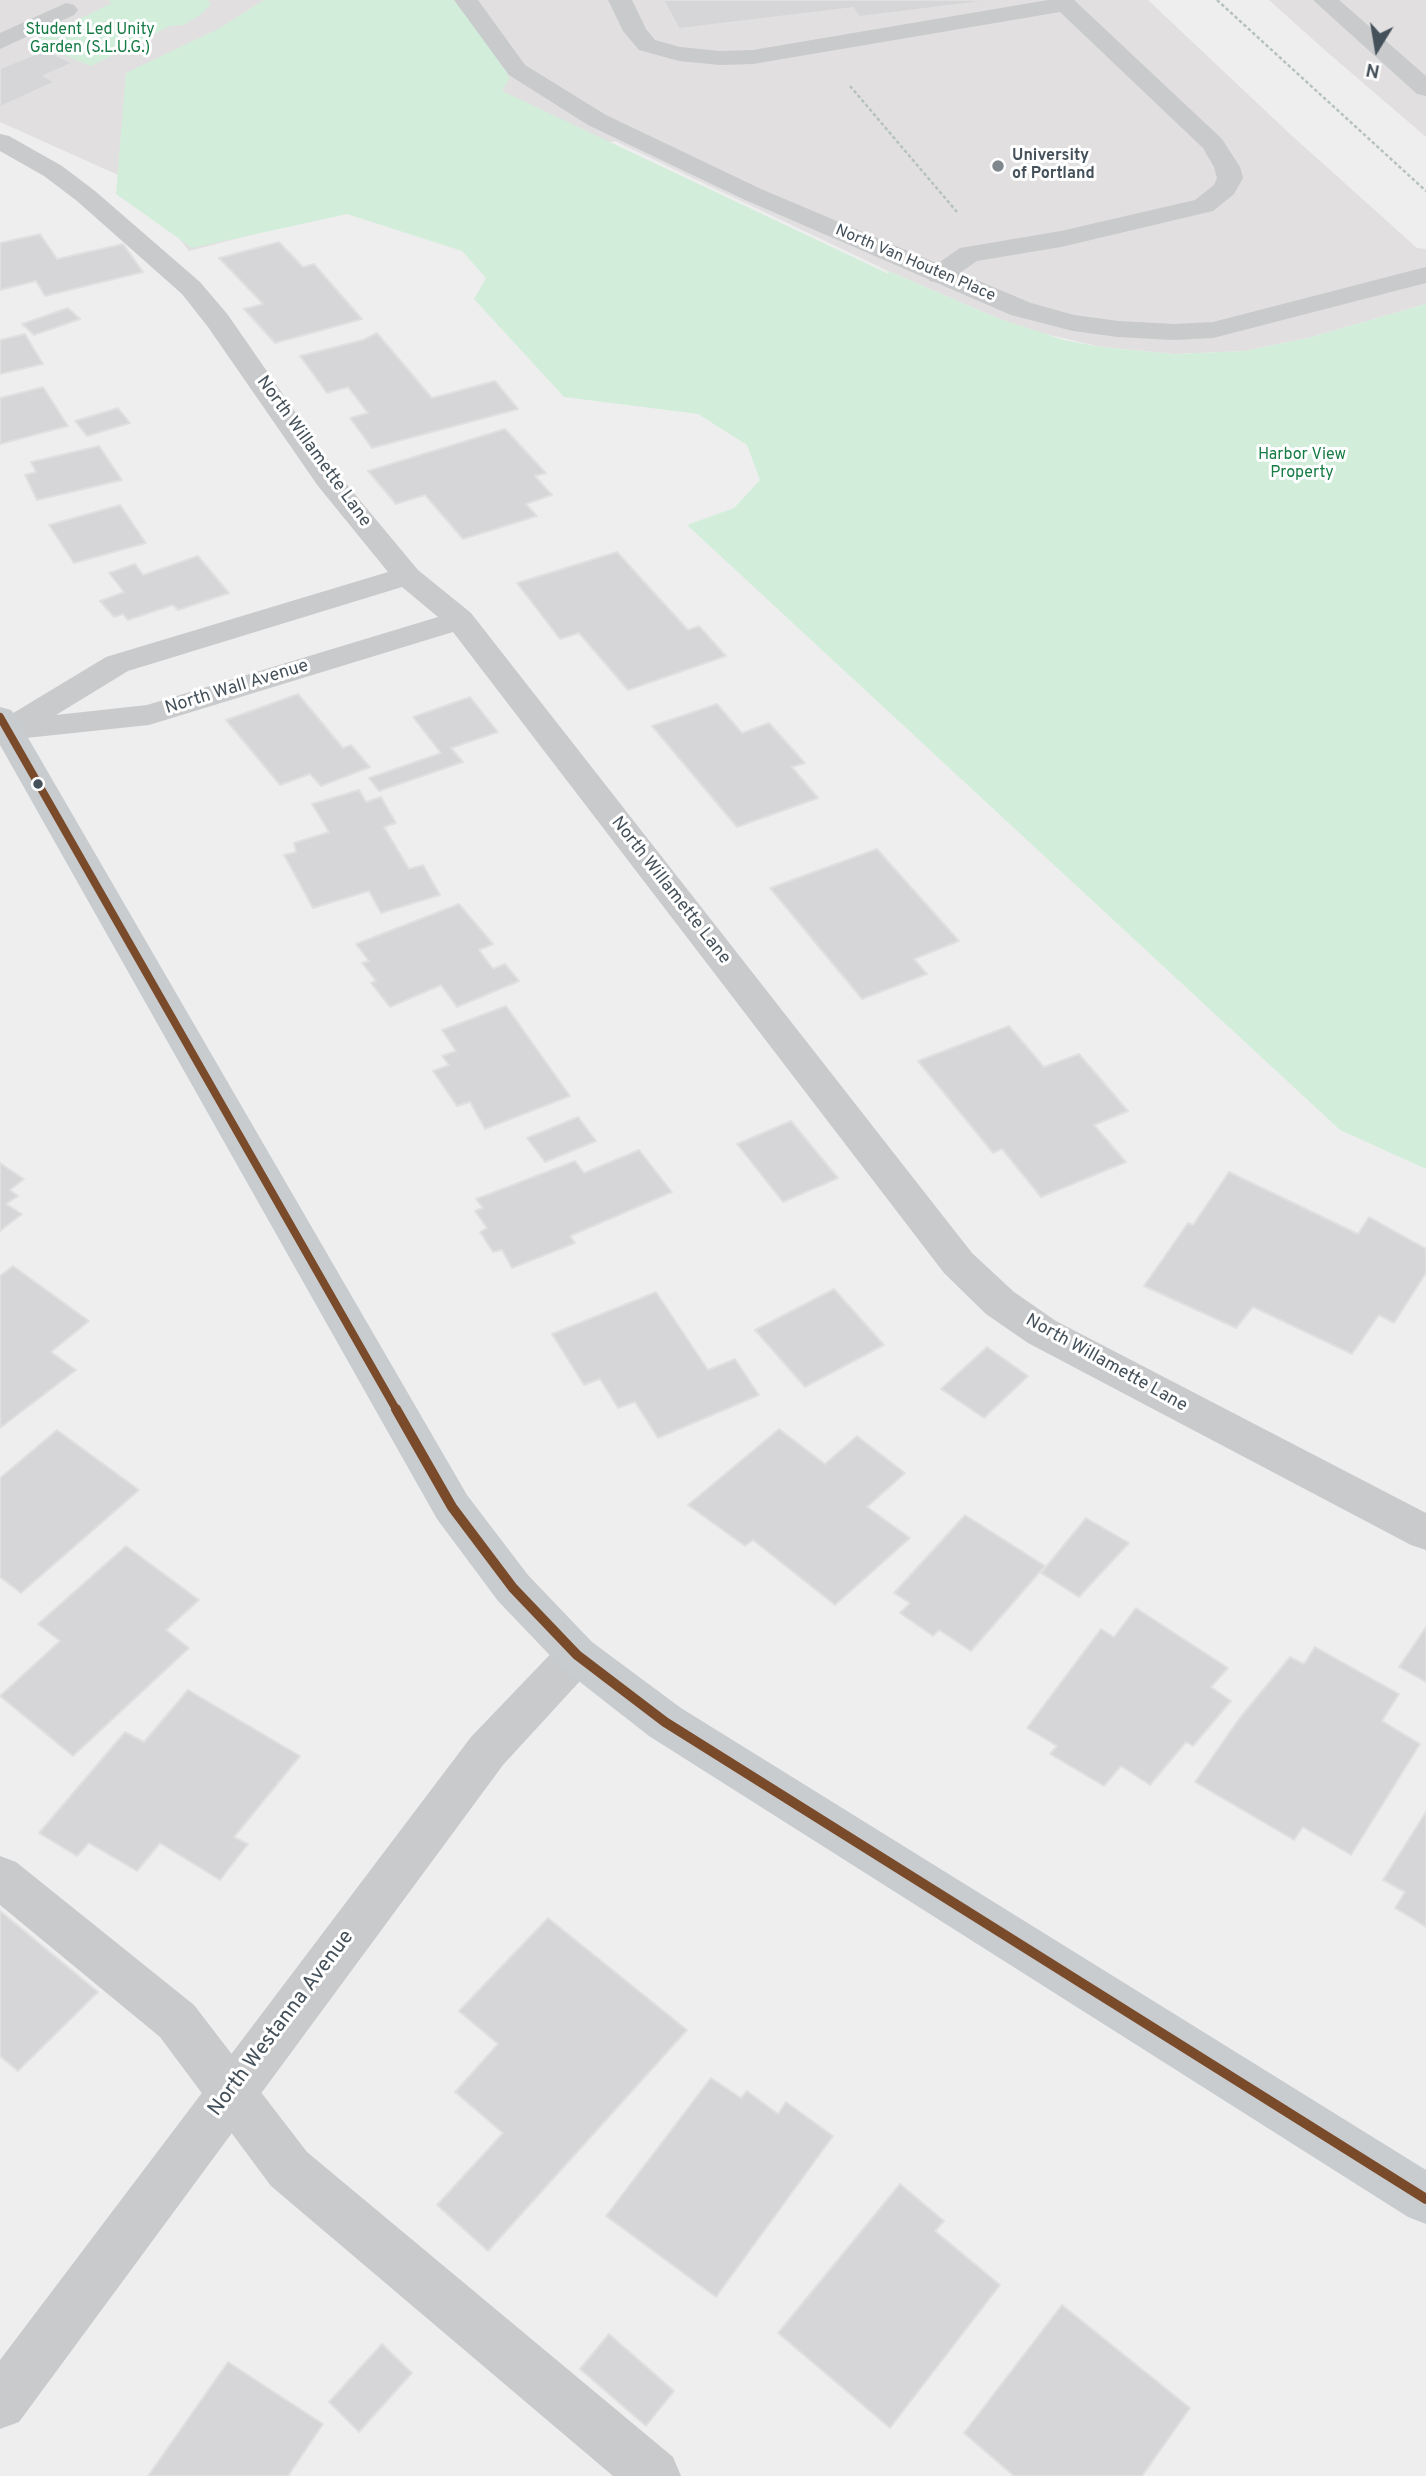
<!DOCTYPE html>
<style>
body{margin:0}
#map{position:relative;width:1426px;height:2476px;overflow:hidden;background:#efeeee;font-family:Overpass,sans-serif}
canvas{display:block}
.north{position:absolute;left:1342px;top:14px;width:70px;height:70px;-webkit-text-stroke:5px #fff;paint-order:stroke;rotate:191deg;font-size:19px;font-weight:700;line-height:28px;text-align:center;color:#45515a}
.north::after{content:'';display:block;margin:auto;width:24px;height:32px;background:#45515a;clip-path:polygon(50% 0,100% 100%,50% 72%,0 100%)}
</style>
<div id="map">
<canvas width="1426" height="2476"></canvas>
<div class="north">N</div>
</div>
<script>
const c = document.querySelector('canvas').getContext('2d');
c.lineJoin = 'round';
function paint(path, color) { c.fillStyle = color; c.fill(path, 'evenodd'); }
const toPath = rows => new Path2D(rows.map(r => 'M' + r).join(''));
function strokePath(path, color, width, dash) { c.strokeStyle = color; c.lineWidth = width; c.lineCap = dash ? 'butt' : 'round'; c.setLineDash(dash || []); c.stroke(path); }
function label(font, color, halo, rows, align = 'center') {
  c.font = font + ' Overpass,sans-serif'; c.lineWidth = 6; c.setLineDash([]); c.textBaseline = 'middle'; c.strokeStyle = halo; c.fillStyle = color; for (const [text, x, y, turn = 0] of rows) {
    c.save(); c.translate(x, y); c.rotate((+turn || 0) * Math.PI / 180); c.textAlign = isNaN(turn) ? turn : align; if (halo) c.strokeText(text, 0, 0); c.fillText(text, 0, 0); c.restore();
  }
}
paint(toPath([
 [0,0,1148,0,1290,134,1417,248,1426,249,1426,304,1308,338,1245,351,1174,354,1101,347,1029,330,997,318,886,270,615,141,189,251,136,183,0,122],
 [1269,0,1426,0,1426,137,1327,52]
]), '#e1dfe0');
paint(toPath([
 [109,0,208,0,211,4,199,16,183,25,170,26,91,66,33,42,112,3],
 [264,0,457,0,510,78,502,91,889,274,886,270,997,318,1064,340,1101,347,1174,354,1245,351,1308,338,1426,304,1426,1169,1340,1130,687,525,734,508,760,480,747,445,698,414,564,397,474,299,486,278,462,251,347,214,192,248,116,194,126,73,220,28]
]), '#d2eedb');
const building = toPath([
 [663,0,997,0,859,17,853,8,679,29,663,0],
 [46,50,73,63,44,76,55,82,0,107,0,68,46,50],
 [40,234,57,259,123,244,143,272,45,296,36,281,0,290,0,243,40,234],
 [279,242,303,267,314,264,362,319,275,343,244,309,263,304,219,258,279,242],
 [68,308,80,319,34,335,22,324,68,308],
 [377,333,432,398,495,381,518,409,372,448,350,418,368,413,348,387,327,393,300,356,363,340,377,333],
 [25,334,43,364,0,374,0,340,25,334],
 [43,387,68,426,0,444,0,398,43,387],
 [118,408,130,423,87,436,75,421,118,408],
 [505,429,546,473,535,476,552,495,526,504,537,516,463,539,425,495,396,504,368,471,505,429],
 [99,446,122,480,37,500,25,475,36,472,31,462,99,446],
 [120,505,146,543,74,563,49,525,120,505],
 [617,552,688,630,699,626,726,656,628,690,579,633,560,639,517,583,617,552],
 [198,556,229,593,178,610,173,605,128,620,123,614,114,617,100,601,124,592,109,573,135,564,143,575,198,556],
 [298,694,343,748,351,745,370,767,321,786,310,774,280,785,226,720,298,694],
 [470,697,498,732,451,748,463,762,379,791,369,778,441,753,413,717,470,697],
 [717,704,742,733,769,723,805,763,792,767,818,798,737,827,652,726,717,704],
 [359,790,366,802,381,797,396,823,384,827,409,869,423,865,440,895,381,913,369,891,313,908,284,855,296,852,294,843,329,832,312,804,359,790],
 [877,849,959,941,914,959,927,974,862,999,770,888,877,849],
 [459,904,493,944,479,950,493,969,505,964,519,981,457,1007,441,985,390,1007,371,983,376,981,362,963,369,961,356,944,459,904],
 [506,1006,570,1096,485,1129,470,1102,457,1106,433,1071,449,1065,442,1056,456,1051,442,1030,506,1006],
 [1009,1026,1044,1067,1079,1054,1128,1111,1094,1125,1126,1162,1041,1197,1002,1149,993,1153,918,1061,1009,1026],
 [578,1117,596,1141,545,1162,527,1138,578,1117],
 [791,1121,838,1178,783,1202,737,1144,791,1121],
 [639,1150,672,1192,570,1236,575,1243,512,1268,502,1250,493,1252,480,1232,487,1228,475,1211,483,1208,476,1199,575,1161,584,1173,639,1150],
 [0,1163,24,1179,10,1190,18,1196,6,1204,22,1214,0,1231,0,1163],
 [1229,1172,1358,1234,1369,1217,1426,1249,1426,1273,1394,1323,1379,1315,1352,1354,1253,1307,1236,1328,1144,1286,1188,1223,1193,1225,1229,1172],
 [13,1266,89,1321,51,1352,76,1370,0,1428,0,1276,13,1266],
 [834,1289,884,1345,805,1387,755,1330,834,1289],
 [656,1292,708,1370,735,1359,759,1395,658,1438,635,1402,618,1408,600,1379,584,1385,552,1334,656,1292],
 [987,1347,1028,1376,984,1418,941,1389,987,1347],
 [779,1429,825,1464,857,1436,905,1473,867,1507,910,1538,835,1605,753,1540,745,1546,688,1505,779,1429],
 [57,1430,139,1490,21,1593,0,1577,0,1478,57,1430],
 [965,1515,1045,1566,971,1651,939,1630,933,1636,900,1613,910,1603,894,1593,965,1515],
 [1086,1518,1129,1543,1079,1597,1041,1573,1086,1518],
 [126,1546,199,1600,166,1630,189,1648,73,1756,0,1696,60,1641,38,1624,126,1546],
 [1136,1608,1228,1668,1211,1687,1231,1701,1193,1746,1186,1742,1150,1785,1121,1766,1104,1786,1050,1754,1057,1746,1027,1728,1101,1629,1114,1637,1136,1608],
 [1426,1627,1426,1682,1399,1667,1426,1627],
 [1315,1647,1399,1694,1382,1721,1420,1744,1351,1855,1303,1827,1294,1840,1195,1782,1239,1719,1290,1657,1304,1664,1315,1647],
 [188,1690,300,1756,234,1837,248,1844,220,1880,160,1843,137,1871,89,1843,77,1856,39,1833,125,1732,144,1742,188,1690],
 [1426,1812,1426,1927,1395,1908,1405,1892,1383,1880,1426,1812],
 [0,1911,98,1992,18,2071,0,2056,0,1911],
 [548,1918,687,2030,488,2251,437,2205,503,2133,455,2092,498,2044,459,2011,548,1918],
 [711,2078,741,2098,747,2091,778,2114,786,2102,833,2136,716,2297,606,2216,711,2078],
 [900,2184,944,2221,935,2231,1000,2285,890,2428,778,2333,900,2184],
 [1062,2305,1190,2408,1142,2476,1014,2476,964,2433,1062,2305],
 [609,2334,674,2391,646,2426,580,2369,609,2334],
 [382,2344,412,2373,359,2432,329,2402,382,2344],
 [228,2362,323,2424,288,2476,148,2476,228,2362]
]);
paint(building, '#d6d6d8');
strokePath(building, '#e0e0e1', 2);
strokePath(toPath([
 [1217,0,1426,191],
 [850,86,957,212]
]), '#b6c2be', 2.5, [3.5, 2.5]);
paint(toPath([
 [608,0,632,0,646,29,655,40,680,47,720,51,753,50,1048,0,1074,0,1222,139,1240,167,1243,178,1234,194,1213,211,1061,247,977,261,948,281,939,283,930,281,926,275,930,269,960,248,1061,231,1195,200,1214,185,1217,178,1214,167,1203,148,1060,12,753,64,720,65,679,61,639,50,623,31,608,0],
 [1313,0,1339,0,1426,76,1426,96,1417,94,1313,0],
 [0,1856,16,1862,194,2005,307,2152,673,2457,681,2476,613,2476,271,2186,160,2037,0,1905,0,1856]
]), '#c8cacc');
paint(toPath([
 [454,0,478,0,525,65,606,115,761,189,1031,303,1074,315,1118,321,1174,324,1213,322,1426,267,1426,283,1213,338,1174,340,1118,337,1073,331,1011,315,743,199,588,125,509,75,454,0],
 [66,3,74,5,78,10,74,15,0,49,0,33,66,3],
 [0,134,9,136,62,166,95,191,200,282,228,315,338,474,418,570,471,613,972,1253,1014,1292,1056,1321,1426,1513,1426,1550,1411,1545,1028,1343,986,1314,944,1273,453,632,149,725,7,740,0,738,0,722,5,718,106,657,388,572,318,486,208,327,182,294,77,201,44,176,0,151,0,134],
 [402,587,438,617,147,705,56,715,128,671,402,587],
 [577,1636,592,1642,599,1655,592,1668,503,1765,19,2422,0,2429,0,2360,471,1737,562,1642,577,1636]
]), '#c8cacc');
paint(toPath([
 [0,707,11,710,16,717,467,1495,528,1575,592,1642,681,1708,1426,2170,1426,2224,1408,2217,649,1736,562,1668,498,1601,437,1519,0,745,0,707]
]), '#c9cccf');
strokePath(toPath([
 [0,717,397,1411]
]), '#7a4b2a', 8);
strokePath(toPath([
 [396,1409,452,1507,513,1588,577,1655,665,1722,1426,2199]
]), '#7a4b2a', 10);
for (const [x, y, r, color] of [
 [998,166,7,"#80888e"],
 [38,784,6,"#45515a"]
]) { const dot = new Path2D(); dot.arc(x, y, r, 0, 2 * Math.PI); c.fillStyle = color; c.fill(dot); strokePath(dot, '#fff', 2.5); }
label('16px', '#167b44', '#fff', [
 ["Student Led Unity",90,31],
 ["Garden (S.L.U.G.)",90,49],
 ["Harbor View",1302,456],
 ["Property",1302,474]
]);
label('bold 16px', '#45515a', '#fff', [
 ["University",1012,157],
 ["of Portland",1012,175]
], 'left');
label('16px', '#45515a', '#fff', [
 ["North Van Houten Place",915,264,23]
]);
label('18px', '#45515a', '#fff', [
 ["North Willamette Lane",313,452,54],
 ["North Wall Avenue",237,688,-17],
 ["North Willamette Lane",670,891,52],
 ["North Willamette Lane",1106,1364,29]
]);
label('21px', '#45515a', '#fff', [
 ["North Westanna Avenue",282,2024,-53]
]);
</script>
